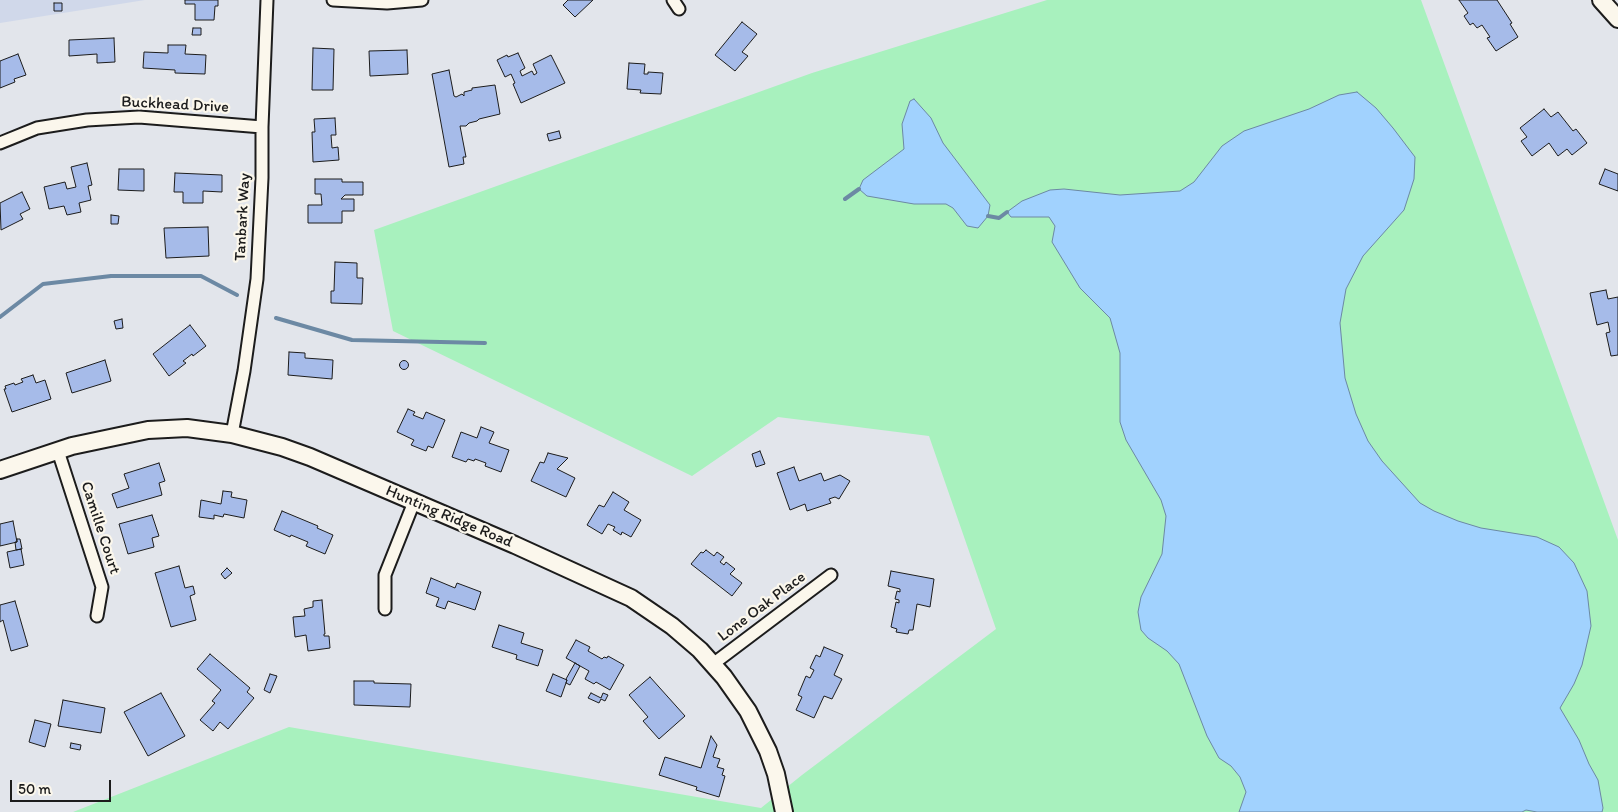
<!DOCTYPE html>
<style>
body{margin:0}
#map{position:relative;width:1618px;height:812px;overflow:hidden;background:#e2e5eb;font-family:Itim,sans-serif}
canvas{display:block}
.scale{position:absolute;left:10px;top:780px;width:101px;height:22px;box-sizing:border-box;border:2px solid #1c1c1c;border-top:0;padding-left:6px;font-size:15px;line-height:18px;white-space:nowrap;color:#1c1c1c;-webkit-text-stroke:4px #fbf7ec;paint-order:stroke}
</style>
<div id="map">
<canvas width="1618" height="812"></canvas>
<div class="scale">50 m</div>
</div>
<script>
const c = document.querySelector('canvas').getContext('2d');
c.lineJoin = 'round';
function paint(path, color) { c.fillStyle = color; c.fill(path, 'evenodd'); }
const toPath = rows => new Path2D(rows.map(r => 'M' + r).join(''));
function strokePath(path, color, width, dash) { c.strokeStyle = color; c.lineWidth = width; c.lineCap = dash ? 'butt' : 'round'; c.setLineDash(dash || []); c.stroke(path); }
function label(font, color, halo, rows, align = 'center') {
  c.font = font + ' Itim,sans-serif'; c.lineWidth = 4.5; c.setLineDash([]); c.textBaseline = 'middle'; c.strokeStyle = halo; c.fillStyle = color; for (const [text, x, y, turn = 0] of rows) {
    c.save(); c.translate(x, y); c.rotate((+turn || 0) * Math.PI / 180); c.textAlign = isNaN(turn) ? turn : align; if (halo) c.strokeText(text, 0, 0); c.fillText(text, 0, 0); c.restore();
  }
}
paint(toPath([
 [0,0,145,0,0,23]
]), '#d0d8ea');
paint(toPath([
 [1047,0,1421,0,1618,540,1618,812,73,812,289,727,761,808,802,775,996,629,929,436,778,417,692,476,393,331,374,230,812,73]
]), '#a8f1be');
const water = toPath([
 [1357,92,1376,108,1393,128,1415,157,1414,179,1404,210,1363,256,1346,289,1340,323,1345,378,1356,414,1368,441,1382,461,1420,503,1434,511,1458,521,1481,528,1537,537,1559,547,1574,563,1587,591,1591,626,1582,665,1574,684,1560,708,1579,740,1589,764,1598,780,1603,808,1602,812,1537,812,1526,810,1522,812,1239,812,1246,792,1240,777,1231,766,1219,758,1207,736,1179,664,1167,651,1148,638,1141,630,1138,612,1141,597,1162,554,1166,516,1161,500,1126,440,1120,422,1120,353,1110,318,1080,288,1052,242,1055,226,1049,217,1011,217,1007,212,1022,201,1050,190,1064,189,1120,195,1180,191,1194,182,1222,146,1244,131,1309,109,1339,95,1357,92],
 [914,99,931,118,943,143,990,205,988,216,978,228,967,226,953,208,946,204,914,204,867,196,859,189,863,180,904,149,902,124,910,101,914,99]
]);
paint(water, '#a1d2fe');
strokePath(water, '#6c89a4', 1);
strokePath(toPath([
 [845,199,859,189],
 [988,216,999,218,1007,212],
 [0,317,43,284,111,276,201,276,237,295],
 [276,318,352,340,485,343]
]), '#6c89a4', 4);
const building = toPath([
 [185,0,218,0,218,6,215,6,214,20,195,20,195,4,185,4,185,0],
 [568,0,593,0,575,17,563,5,568,0],
 [1459,0,1497,0,1512,23,1510,24,1518,37,1496,51,1487,38,1490,37,1482,25,1477,28,1473,23,1470,25,1464,16,1468,13,1459,0],
 [54,3,62,3,62,11,54,11,54,3],
 [742,22,757,34,742,52,748,56,735,71,715,55,742,22],
 [193,28,201,28,201,35,192,35,193,28],
 [114,38,115,62,97,63,97,54,69,56,69,40,114,38],
 [168,45,186,45,185,54,206,55,205,74,175,73,175,70,143,68,144,52,168,53,168,45],
 [313,48,334,49,333,90,312,90,313,48],
 [407,50,408,74,370,76,369,51,407,50],
 [518,53,525,68,520,71,522,76,532,71,534,75,537,73,533,64,551,55,565,83,521,103,513,84,515,83,511,74,505,77,497,60,507,55,508,57,518,53],
 [18,54,26,75,14,79,15,82,0,88,0,61,18,54],
 [629,63,645,64,644,74,648,74,648,72,663,73,661,94,640,93,641,90,627,89,629,63],
 [449,70,454,96,456,97,462,94,464,96,464,92,472,90,472,88,495,85,500,114,479,119,477,121,469,123,466,126,460,126,466,157,463,157,464,164,449,167,432,74,449,70],
 [1544,109,1551,117,1558,112,1573,131,1576,129,1587,143,1572,155,1567,149,1558,156,1549,143,1532,156,1521,141,1527,137,1520,128,1544,109],
 [335,118,336,135,331,135,332,148,338,147,339,160,313,162,312,132,315,132,314,119,335,118],
 [559,131,561,138,549,141,547,134,559,131],
 [87,163,92,185,88,186,91,200,79,203,81,212,67,215,64,206,49,209,44,187,65,182,67,189,76,187,71,167,87,163],
 [119,169,144,169,144,191,118,190,119,169],
 [1605,169,1618,174,1618,191,1599,184,1605,169],
 [175,173,222,175,222,192,203,191,203,203,183,203,183,192,174,192,175,173],
 [315,179,342,179,342,182,363,182,363,195,345,195,341,199,354,199,354,211,342,211,342,223,308,223,308,205,322,205,321,194,315,194,315,179],
 [22,192,30,209,20,214,23,219,1,230,0,203,22,192],
 [111,215,119,216,118,224,111,224,111,215],
 [208,227,209,256,166,258,164,228,208,227],
 [335,262,357,263,357,278,363,278,362,304,331,303,331,291,334,291,335,262],
 [1606,290,1608,299,1618,297,1618,355,1611,356,1606,333,1610,332,1608,322,1597,325,1590,293,1606,290],
 [122,319,123,328,116,329,114,321,122,319],
 [190,325,206,346,193,356,192,354,183,361,186,363,169,376,153,354,190,325],
 [289,352,305,353,305,358,333,360,332,379,288,375,289,352],
 [105,360,111,381,72,393,66,373,105,360],
 '399.5 365a4.5 4.5 0 1 1 9 0a4.5 4.5 0 1 1-9 0Z',
 [33,375,36,383,45,380,51,399,12,412,4,389,6,389,5,386,14,383,15,385,23,382,21,379,33,375],
 [408,409,415,412,413,415,423,419,426,412,445,420,433,448,428,446,426,451,411,445,414,440,397,432,408,409],
 [481,427,494,432,489,443,509,450,501,472,485,466,486,463,475,459,474,461,468,459,466,462,452,457,461,432,477,438,481,427],
 [760,451,765,464,756,467,752,454,760,451],
 [548,453,568,458,557,469,575,478,566,497,531,481,540,462,544,463,548,453],
 [159,463,165,481,159,483,162,495,117,508,112,494,129,488,124,474,159,463],
 [794,467,799,481,821,473,824,481,840,475,850,481,839,499,835,497,829,499,831,503,807,511,805,504,790,510,777,473,794,467],
 [223,491,232,492,231,497,247,500,244,518,224,514,223,517,214,515,214,519,199,517,201,500,221,504,223,491],
 [613,492,629,502,624,510,641,520,631,537,622,532,621,535,613,530,615,527,608,524,602,534,587,525,599,505,604,507,613,492],
 [282,511,318,526,317,528,333,535,325,554,306,546,308,542,291,535,290,537,274,530,282,511],
 [152,515,159,536,152,538,154,547,128,554,119,524,152,515],
 [13,521,17,542,0,546,0,524,13,521],
 [17,539,20,539,22,549,16,550,15,542,17,542,17,539],
 [21,549,24,565,10,568,7,552,21,549],
 [706,550,714,556,717,552,724,557,720,562,724,565,726,562,735,569,730,574,742,583,732,596,691,564,701,552,703,553,706,550],
 [179,566,185,588,193,586,195,594,190,596,196,620,171,627,155,573,179,566],
 [227,568,232,573,225,579,221,574,227,568],
 [891,571,934,579,930,607,917,604,913,630,909,630,908,634,896,632,897,629,891,627,896,602,899,603,899,600,895,599,897,591,900,592,900,589,888,586,891,571],
 [431,578,455,588,457,583,481,592,475,610,448,601,445,609,436,606,439,598,426,593,431,578],
 [322,600,325,634,324,634,324,636,329,636,330,648,308,651,306,635,295,637,293,617,305,616,304,609,313,607,313,601,322,600],
 [15,601,28,646,11,651,3,620,0,622,0,605,15,601],
 [499,625,524,633,521,643,543,650,538,666,516,659,517,655,492,647,499,625],
 [576,640,590,647,588,651,602,659,604,657,607,658,608,656,624,665,610,690,596,682,594,684,585,679,589,671,566,658,576,640],
 [824,647,843,655,834,675,842,679,832,699,824,696,814,718,796,710,802,697,798,695,806,676,810,678,814,670,810,668,816,655,820,657,824,647],
 [210,654,250,688,247,692,254,698,228,729,220,722,213,731,200,720,215,703,212,701,221,690,197,669,210,654],
 [575,663,580,666,570,685,566,683,567,680,566,679,575,663],
 [270,674,277,676,270,693,264,690,270,674],
 [553,674,567,680,561,697,546,691,553,674],
 [650,677,685,716,659,739,643,721,648,717,629,695,650,677],
 [354,681,374,681,374,683,411,684,410,707,354,705,354,681],
 [161,693,185,736,148,756,124,712,161,693],
 [591,693,601,698,603,693,608,695,605,701,601,699,599,703,588,698,591,693],
 [63,700,105,708,101,733,58,726,63,700],
 [35,720,51,724,45,747,29,742,35,720],
 [711,736,717,745,713,757,720,759,717,767,724,769,722,775,725,776,719,797,696,790,697,787,659,775,665,757,701,768,711,736],
 [71,743,81,745,80,750,70,748,71,743]
]);
paint(building, '#a6bbe9');
strokePath(building, '#1c1c1c', 1);
const street = toPath([
 [333,0,387,3,422,0],
 [673,0,679,9],
 [0,143,37,128,87,120,139,117,262,127],
 [232,434,244,371,257,279,262,178,262,127,267,0],
 [58,451,102,587,97,616],
 [385,609,385,575,414,502],
 [713,664,831,575]
]);
const secondary = toPath([
 [1601,0,1618,19],
 [0,470,72,446,148,430,187,428,232,434,282,447,310,457,515,545,631,598,672,626,700,650,724,677,748,711,768,751,776,774,784,812]
]);
strokePath(street, '#1c1c1c', 15);
strokePath(secondary, '#1c1c1c', 20);
strokePath(street, '#fbf7ec', 11);
strokePath(secondary, '#fbf7ec', 16);
label('16px', '#1c1c1c', '#fbf7ec', [
 ["Buckhead Drive",175,105,3],
 ["Tanbark Way",243,217,-87],
 ["Hunting Ridge Road",449,517,23],
 ["Camille Court",100,528,72],
 ["Lone Oak Place",762,607,-37]
]);
</script>
